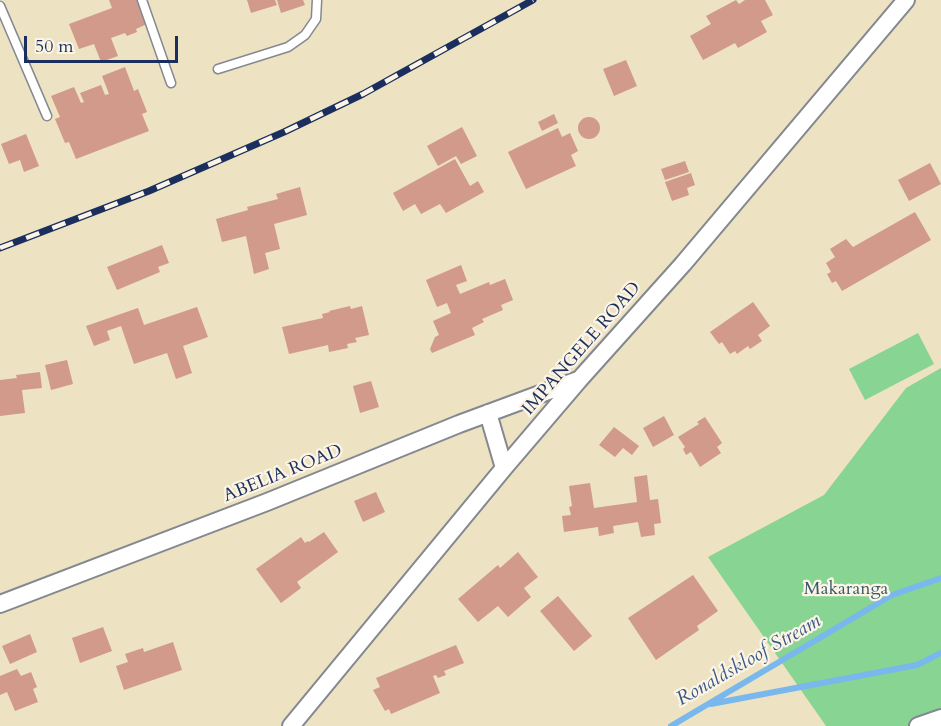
<!DOCTYPE html>
<style>
body{margin:0}
#map{position:relative;width:941px;height:726px;overflow:hidden;background:#ede2c2;font-family:Cardo,serif}
canvas{display:block}
.scale{position:absolute;left:24px;top:36px;width:154px;height:27px;box-sizing:border-box;border:3px solid #1b2f5e;border-top:0;padding-left:8px;font-size:18px;line-height:21px;white-space:nowrap;color:#1b2f5e;-webkit-text-stroke:4px #fcf5e5;paint-order:stroke}
</style>
<div id="map">
<canvas width="941" height="726"></canvas>
<div class="scale">50 m</div>
</div>
<script>
const c = document.querySelector('canvas').getContext('2d');
c.lineJoin = 'round';
function paint(path, color) { c.fillStyle = color; c.fill(path, 'evenodd'); }
const toPath = rows => new Path2D(rows.map(r => 'M' + r).join(''));
function strokePath(path, color, width, dash) { c.strokeStyle = color; c.lineWidth = width; c.lineCap = dash ? 'butt' : 'round'; c.setLineDash(dash || []); c.stroke(path); }
function label(font, color, halo, rows, align = 'center') {
  c.font = font + ' Cardo,serif'; c.lineWidth = 4.5; c.setLineDash([]); c.textBaseline = 'middle'; c.strokeStyle = halo; c.fillStyle = color; for (const [text, x, y, turn = 0] of rows) {
    c.save(); c.translate(x, y); c.rotate((+turn || 0) * Math.PI / 180); c.textAlign = isNaN(turn) ? turn : align; if (halo) c.strokeText(text, 0, 0); c.fillText(text, 0, 0); c.restore();
  }
}
paint(toPath([
 [918,333,934,364,865,400,849,369],
 [941,368,941,726,826,726,708,557,824,495,906,388]
]), '#88d492');
strokePath(toPath([
 [711,704,917,665,941,653],
 [671,726,892,595,941,578]
]), '#78b8ec', 6);
paint(toPath([
 [109,0,138,0,147,24,136,29,137,32,127,36,125,33,111,38,118,56,101,62,94,44,79,49,69,24,112,8],
 [247,0,275,0,277,5,251,13],
 [277,0,303,0,305,5,281,13],
 [736,0,739,4,745,0,765,0,773,15,761,21,767,32,738,48,735,43,703,60,690,36,711,24,706,16],
 [626,60,637,86,614,96,603,69],
 [125,67,134,91,138,89,147,112,142,114,149,131,76,159,69,142,65,143,55,119,60,117,51,96,74,87,81,103,84,102,80,93,101,85,105,95,109,94,102,76],
 [554,114,558,123,542,131,538,122],
 '578 128a11 11 0 1 1 22 0a11 11 0 1 1-22 0Z',
 [462,127,477,156,461,164,456,156,438,166,427,146],
 [558,128,562,137,570,133,578,151,571,155,576,166,526,189,508,152],
 [26,134,39,166,24,172,20,160,9,164,1,144],
 [455,159,470,186,478,181,484,192,446,213,440,204,421,214,415,204,403,211,393,193],
 [685,161,689,172,665,180,661,169],
 [930,163,941,184,909,201,898,180],
 [691,173,695,185,687,188,689,195,672,201,665,182],
 [300,187,307,215,274,224,280,249,265,253,269,269,254,274,246,236,222,242,216,219,248,210,247,207,278,199,276,194],
 [915,212,931,240,842,291,836,281,832,283,827,274,831,272,826,263,835,257,830,249,846,239,853,247],
 [162,245,169,263,158,267,160,272,117,290,107,267],
 [461,265,467,281,456,285,460,294,489,282,490,285,505,279,513,300,501,305,503,310,482,319,484,322,472,328,475,335,432,353,430,349,435,337,439,335,433,321,451,313,447,303,437,307,426,280],
 [753,302,770,326,758,335,762,341,750,349,748,346,737,354,735,351,730,354,722,342,719,344,710,332],
 [350,306,351,309,362,306,369,335,355,338,357,342,347,344,348,348,329,352,328,345,289,354,282,327,323,318,322,314,330,312,329,311],
 [197,307,208,337,183,346,192,373,176,379,167,353,134,364,121,326,107,331,110,340,94,346,86,326,138,308,144,325],
 [67,360,73,384,51,390,45,365],
 [40,372,42,388,22,390,25,413,0,416,0,380,17,378,16,375],
 [371,381,379,407,360,413,353,386],
 [664,416,674,435,653,447,643,428],
 [705,417,722,443,717,447,721,453,700,467,691,452,686,455,683,449,685,447,678,437,699,424,697,422],
 [614,427,639,446,632,455,623,448,615,457,599,445],
 [647,475,650,500,658,499,661,523,654,524,655,535,641,537,638,522,613,526,614,533,599,536,598,527,564,532,562,516,571,515,569,507,572,506,569,486,590,483,594,508,637,502,634,477],
 [376,492,385,512,363,522,354,501],
 [324,532,338,552,297,582,301,588,281,603,256,569,301,537,305,543,308,541,309,542],
 [518,552,538,577,524,588,531,597,508,617,498,606,478,622,458,599,498,565,500,568],
 [693,575,718,611,697,626,699,630,656,660,628,618],
 [558,596,592,636,574,651,540,611],
 [103,627,112,651,80,663,72,638],
 [30,634,37,652,10,664,2,646],
 [173,642,182,670,124,690,116,666,128,662,125,654,143,648,144,652],
 [456,645,464,663,444,671,446,675,438,678,436,675,433,676,440,693,391,714,389,709,385,711,373,690,380,687,376,678],
 [17,669,21,676,31,672,37,687,33,689,38,702,15,711,7,692,0,695,0,676]
]), '#d19a8a');
const lane = toPath([
 [142,0,171,83],
 [0,6,47,116],
 [218,69,288,47,305,35,316,19,317,0]
]);
const street = toPath([
 [488,413,504,468],
 [0,604,267,502,459,424,578,380],
 [291,726,504,468,579,380,683,264,906,0],
 [918,726,941,718]
]);
strokePath(lane, '#848890', 11);
strokePath(street, '#848890', 20);
strokePath(lane, '#fff', 8);
strokePath(street, '#fff', 16);
const rail = toPath([
 [0,248,149,191,284,132,363,94,533,0]
]);
strokePath(rail, '#1b2f5e', 7);
strokePath(rail, '#fcf5e5', 4.5, [14]);
label('18px', '#1b2f5e', '#fcf5e5', [
 ["IMPANGELE ROAD",582,349,-49],
 ["ABELIA ROAD",283,474,-22]
]);
label('18px', '#36586b', '#fcf5e5', [
 ["Makaranga",846,590]
]);
label('italic 20px', '#375889', '#fcf5e5', [
 ["Ronaldskloof Stream",749,661,-30]
]);
</script>
